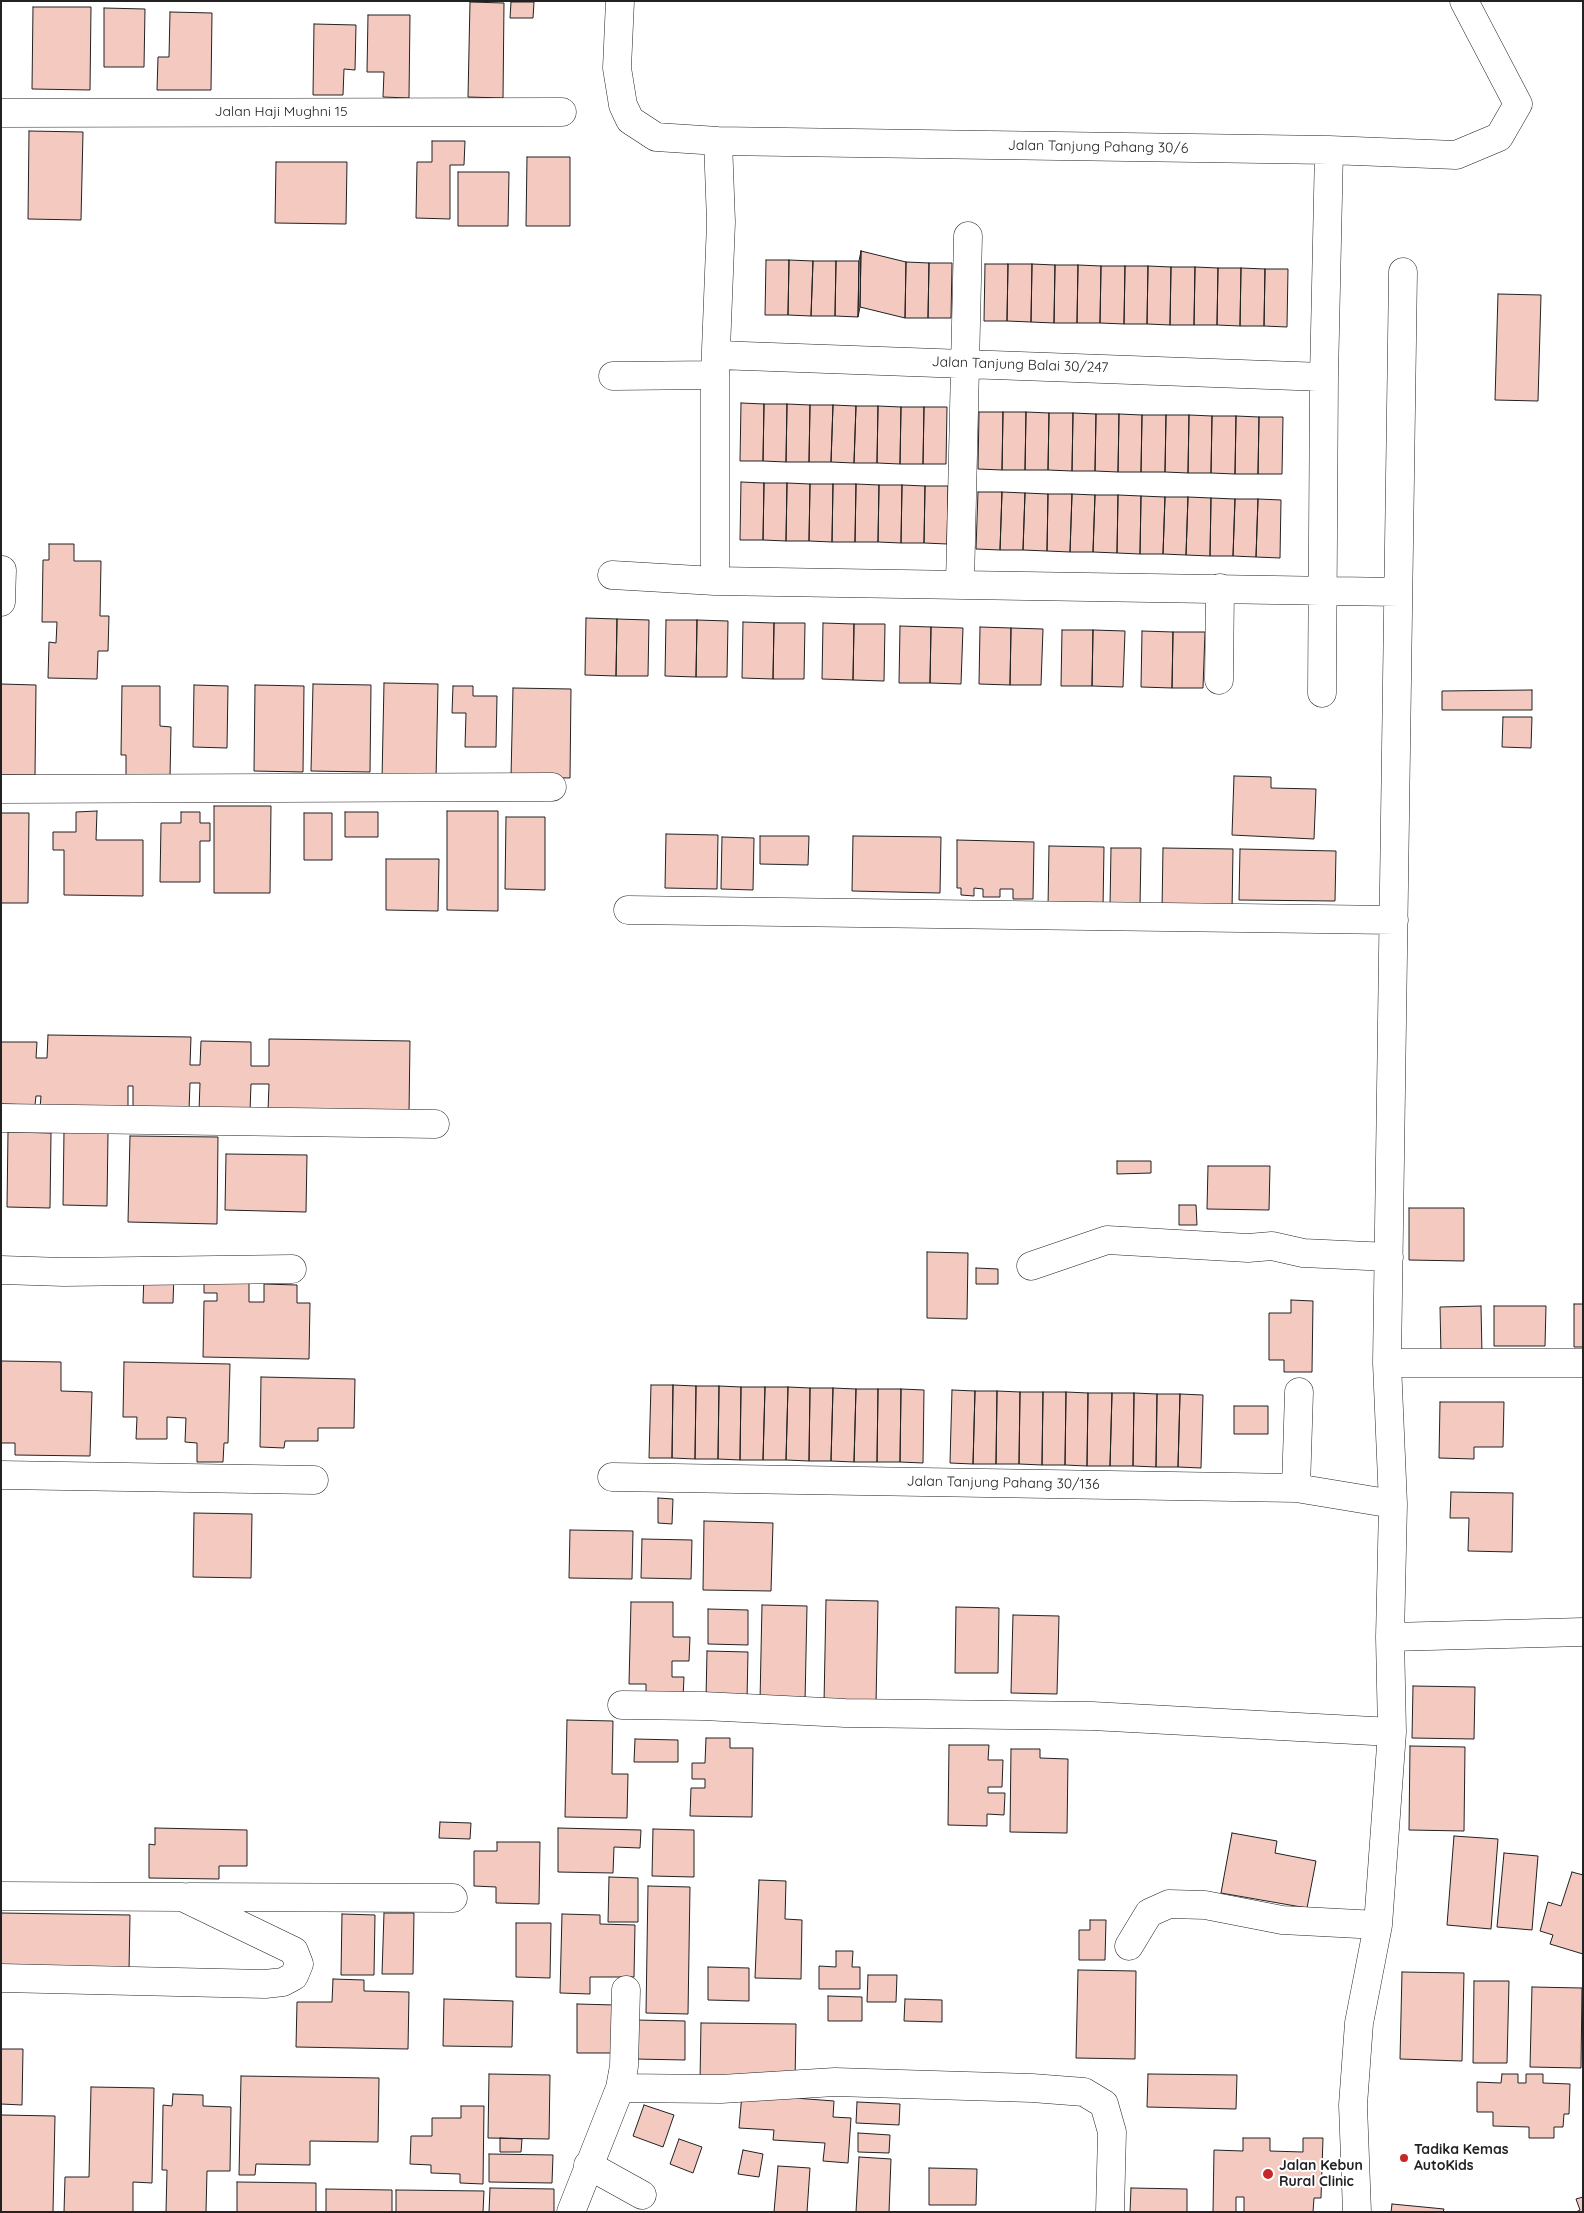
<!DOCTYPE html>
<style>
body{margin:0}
#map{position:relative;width:1584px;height:2213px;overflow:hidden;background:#fff;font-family:Quicksand,sans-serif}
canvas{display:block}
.frame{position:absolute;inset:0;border:2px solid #222;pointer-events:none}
</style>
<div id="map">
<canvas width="1584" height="2213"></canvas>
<div class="frame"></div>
</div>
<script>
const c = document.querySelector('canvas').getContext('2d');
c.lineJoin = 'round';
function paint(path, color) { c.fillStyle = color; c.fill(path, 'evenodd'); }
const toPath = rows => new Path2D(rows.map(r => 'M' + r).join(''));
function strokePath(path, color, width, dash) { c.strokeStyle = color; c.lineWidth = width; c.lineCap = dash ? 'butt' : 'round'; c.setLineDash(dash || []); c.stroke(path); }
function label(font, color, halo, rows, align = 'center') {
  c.font = font + ' Quicksand,sans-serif'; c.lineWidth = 4; c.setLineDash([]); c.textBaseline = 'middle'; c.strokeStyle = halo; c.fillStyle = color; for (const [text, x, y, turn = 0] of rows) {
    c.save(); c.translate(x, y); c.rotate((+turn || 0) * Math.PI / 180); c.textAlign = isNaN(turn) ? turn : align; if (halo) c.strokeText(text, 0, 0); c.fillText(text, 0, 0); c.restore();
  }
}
const building = toPath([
 [470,2,504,3,503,98,468,97,470,2],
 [511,2,534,2,533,18,510,18,511,2],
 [33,7,91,7,90,90,32,89,33,7],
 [104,8,145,9,144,67,104,67,104,8],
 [170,12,212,13,211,90,157,90,158,57,169,57,170,12],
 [368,15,410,15,409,98,383,97,384,72,367,72,368,15],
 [314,24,356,25,355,70,344,69,343,95,313,95,314,24],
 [29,131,83,132,81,220,28,219,29,131],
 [432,141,465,141,464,165,450,165,450,219,416,218,417,162,432,162,432,141],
 [527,157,570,157,570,226,526,226,527,157],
 [276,162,347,162,346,224,275,223,276,162],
 [458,172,509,172,508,226,458,226,458,172],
 [861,251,906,262,905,318,860,307,861,251],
 [861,251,860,307,858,317,859,261,861,251],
 [766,260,789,260,788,315,765,315,766,260],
 [789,260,813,261,811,316,788,315,789,260],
 [813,261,836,261,835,316,811,316,813,261],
 [836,261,859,261,858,317,835,316,836,261],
 [906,262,929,263,928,318,905,318,906,262],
 [929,263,952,263,951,318,928,318,929,263],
 [985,264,1008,264,1007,321,984,321,985,264],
 [1008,264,1032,264,1031,322,1007,321,1008,264],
 [1032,264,1055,265,1054,323,1031,322,1032,264],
 [1055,265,1078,265,1077,323,1054,323,1055,265],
 [1078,265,1101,266,1100,323,1077,323,1078,265],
 [1101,266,1125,266,1124,324,1100,323,1101,266],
 [1125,266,1148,266,1147,324,1124,324,1125,266],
 [1148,266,1171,267,1170,325,1147,324,1148,266],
 [1171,267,1195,267,1194,325,1170,325,1171,267],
 [1195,267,1218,268,1217,325,1194,325,1195,267],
 [1218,268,1241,268,1240,326,1217,325,1218,268],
 [1241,268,1265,269,1264,326,1240,326,1241,268],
 [1265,269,1288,269,1287,327,1264,326,1265,269],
 [1498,294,1541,295,1538,401,1495,400,1498,294],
 [741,403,764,404,763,461,740,461,741,403],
 [764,404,787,404,786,462,763,461,764,404],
 [787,404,810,405,809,462,786,462,787,404],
 [810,405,833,405,831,462,809,462,810,405],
 [833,405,856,406,854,463,831,462,833,405],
 [856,406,878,406,877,463,854,463,856,406],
 [878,406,901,407,900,464,877,463,878,406],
 [901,407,924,407,923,464,900,464,901,407],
 [924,407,947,407,946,464,923,464,924,407],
 [979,412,1003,412,1002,470,978,469,979,412],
 [1003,412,1026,412,1025,470,1002,470,1003,412],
 [1026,412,1049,413,1048,470,1025,470,1026,412],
 [1049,413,1073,413,1072,471,1048,470,1049,413],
 [1073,413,1096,414,1095,471,1072,471,1073,413],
 [1096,414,1119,414,1118,472,1095,471,1096,414],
 [1119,414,1142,415,1141,472,1118,472,1119,414],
 [1142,415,1166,415,1165,472,1141,472,1142,415],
 [1166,415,1189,415,1188,473,1165,472,1166,415],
 [1189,415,1212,416,1211,473,1188,473,1189,415],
 [1212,416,1236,416,1235,474,1211,473,1212,416],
 [1236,416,1259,417,1258,474,1235,474,1236,416],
 [1259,417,1283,417,1282,474,1258,474,1259,417],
 [741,482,764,483,763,540,740,540,741,482],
 [764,483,787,483,786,541,763,540,764,483],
 [787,483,810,484,809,541,786,541,787,483],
 [810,484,833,484,832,542,809,541,810,484],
 [833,484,856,484,855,542,832,542,833,484],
 [856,484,879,485,878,542,855,542,856,484],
 [879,485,902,485,901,543,878,542,879,485],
 [902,485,925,486,924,543,901,543,902,485],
 [925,486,948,486,947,544,924,543,925,486],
 [978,492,1002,492,1000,550,976,549,978,492],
 [1002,492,1025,493,1023,550,1000,550,1002,492],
 [1025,493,1048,494,1047,551,1023,550,1025,493],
 [1048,494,1072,494,1070,552,1047,551,1048,494],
 [1072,494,1095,495,1093,552,1070,552,1072,494],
 [1095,495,1118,495,1117,553,1093,552,1095,495],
 [1118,495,1141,496,1140,554,1117,553,1118,495],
 [1141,496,1165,497,1163,554,1140,554,1141,496],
 [1165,497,1188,497,1186,555,1163,554,1165,497],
 [1188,497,1211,498,1210,556,1186,555,1188,497],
 [1211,498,1235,499,1233,556,1210,556,1211,498],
 [1235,499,1258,499,1256,557,1233,556,1235,499],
 [1258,499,1281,500,1280,558,1256,557,1258,499],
 [49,544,74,544,74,561,101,561,100,616,109,616,108,651,98,651,97,679,48,678,49,642,56,643,57,622,42,622,43,560,49,560,49,544],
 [586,618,617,619,616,676,585,675,586,618],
 [617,619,649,620,648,676,616,676,617,619],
 [666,620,697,620,696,677,665,676,666,620],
 [697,620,728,621,727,677,696,677,697,620],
 [743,622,774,623,773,679,742,678,743,622],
 [774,623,805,623,804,679,773,679,774,623],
 [823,623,854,624,853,680,822,679,823,623],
 [854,624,885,624,884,681,853,680,854,624],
 [900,626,931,627,930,683,899,683,900,626],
 [931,627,963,628,961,684,930,683,931,627],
 [980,627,1011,628,1010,685,979,684,980,627],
 [1011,628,1043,629,1041,685,1010,685,1011,628],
 [1062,630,1093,630,1092,686,1061,686,1062,630],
 [1093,630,1125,631,1123,687,1092,686,1093,630],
 [1142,631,1173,632,1172,688,1141,687,1142,631],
 [1173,632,1205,632,1203,688,1172,688,1173,632],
 [384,683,438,684,436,780,382,779,384,683],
 [1,684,36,685,35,775,1,775,1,684],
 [313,684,371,685,370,772,311,771,313,684],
 [194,685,228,686,227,748,193,747,194,685],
 [255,685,304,686,303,772,254,771,255,685],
 [122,686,160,686,160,726,171,727,170,778,126,777,126,755,121,755,122,686],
 [453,686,473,686,473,696,497,696,496,747,465,747,466,713,452,713,453,686],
 [513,688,571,689,570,778,511,777,513,688],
 [1532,690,1532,710,1442,710,1442,691,1532,690],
 [1503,717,1532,717,1531,748,1502,747,1503,717],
 [1234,776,1271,777,1271,788,1316,789,1314,839,1232,835,1234,776],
 [214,806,271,806,270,893,214,893,214,806],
 [97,811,96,840,143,840,143,896,64,895,64,850,53,850,53,832,76,832,76,812,97,811],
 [447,811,498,811,498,911,447,910,447,811],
 [181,812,200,812,200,823,210,823,210,841,200,841,200,882,160,882,161,823,181,823,181,812],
 [345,812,378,812,378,837,345,837,345,812],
 [1,813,29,813,28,903,1,903,1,813],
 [304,813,332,813,332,860,304,860,304,813],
 [506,817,545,817,545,890,505,889,506,817],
 [666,834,718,835,717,889,665,888,666,834],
 [760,836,809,836,808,865,760,864,760,836],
 [853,836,941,837,940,893,852,891,853,836],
 [722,837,754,838,753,890,721,889,722,837],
 [957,840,1034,842,1033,899,1013,899,1013,889,1000,889,1000,897,983,897,983,889,974,888,974,896,961,895,961,888,957,888,957,840],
 [1049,846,1104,847,1103,908,1048,907,1049,846],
 [1111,848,1141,848,1140,907,1110,906,1111,848],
 [1163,848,1233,849,1232,911,1162,910,1163,848],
 [1240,849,1336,851,1335,901,1239,900,1240,849],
 [386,859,439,859,438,911,386,910,386,859],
 [48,1035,191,1037,190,1065,200,1065,201,1041,251,1042,251,1066,269,1066,269,1039,410,1041,409,1114,268,1111,269,1084,251,1084,250,1112,199,1111,200,1083,190,1083,189,1111,133,1110,133,1086,128,1086,128,1109,40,1108,41,1096,36,1096,35,1105,1,1104,1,1042,37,1042,36,1058,47,1058,48,1035],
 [64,1131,108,1132,107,1206,63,1205,64,1131],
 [8,1132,51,1133,50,1208,7,1207,8,1132],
 [130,1136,218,1137,217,1224,128,1222,130,1136],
 [226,1154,307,1155,306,1212,225,1210,226,1154],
 [1117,1161,1151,1161,1151,1173,1117,1174,1117,1161],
 [1208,1166,1270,1166,1269,1210,1207,1209,1208,1166],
 [1179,1205,1196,1205,1197,1225,1179,1225,1179,1205],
 [1409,1208,1464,1208,1464,1261,1409,1260,1409,1208],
 [927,1252,968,1253,967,1319,927,1318,927,1252],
 [976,1268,998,1269,998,1284,976,1284,976,1268],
 [144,1274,174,1274,173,1303,143,1303,144,1274],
 [204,1274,249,1281,249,1302,264,1302,264,1284,297,1285,297,1303,310,1303,309,1359,203,1357,204,1301,217,1301,217,1293,204,1293,204,1274],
 [1291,1300,1313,1301,1312,1372,1284,1372,1284,1360,1269,1360,1269,1313,1291,1313,1291,1300],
 [1574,1304,1583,1304,1583,1347,1574,1347,1574,1304],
 [1481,1306,1482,1354,1441,1355,1440,1307,1481,1306],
 [1494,1306,1546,1306,1545,1346,1494,1346,1494,1306],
 [1,1361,61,1362,61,1391,92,1392,90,1456,15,1455,15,1443,1,1443,1,1361],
 [124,1362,230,1364,228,1443,224,1443,223,1462,197,1462,197,1443,185,1442,186,1418,167,1417,167,1439,136,1439,137,1417,123,1417,124,1362],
 [261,1377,355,1379,354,1428,318,1428,318,1441,285,1441,284,1448,260,1447,261,1377],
 [651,1385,673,1385,672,1458,649,1458,651,1385],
 [673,1385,696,1386,695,1459,672,1458,673,1385],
 [696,1386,719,1386,718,1459,695,1459,696,1386],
 [719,1386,741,1387,740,1460,718,1459,719,1386],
 [741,1387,765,1387,763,1460,740,1460,741,1387],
 [765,1387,788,1387,786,1460,763,1460,765,1387],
 [788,1387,810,1388,809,1461,786,1460,788,1387],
 [810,1388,833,1388,831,1461,809,1461,810,1388],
 [833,1388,856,1389,854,1462,831,1461,833,1388],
 [856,1389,878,1389,877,1462,854,1462,856,1389],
 [878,1389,901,1389,900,1462,877,1462,878,1389],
 [901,1389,924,1390,923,1463,900,1462,901,1389],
 [952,1390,975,1391,973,1464,950,1463,952,1390],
 [975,1391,997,1391,996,1464,973,1464,975,1391],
 [997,1391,1020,1392,1019,1464,996,1464,997,1391],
 [1020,1392,1043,1392,1042,1465,1019,1464,1020,1392],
 [1043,1392,1066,1392,1065,1465,1042,1465,1043,1392],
 [1066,1392,1088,1393,1087,1466,1065,1465,1066,1392],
 [1088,1393,1112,1393,1110,1466,1087,1466,1088,1393],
 [1112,1393,1134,1393,1133,1466,1110,1466,1112,1393],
 [1134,1393,1157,1394,1156,1467,1133,1466,1134,1393],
 [1157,1394,1180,1394,1178,1467,1156,1467,1157,1394],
 [1180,1394,1203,1395,1201,1468,1178,1467,1180,1394],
 [1440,1402,1504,1402,1503,1447,1474,1447,1474,1459,1439,1458,1440,1402],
 [1234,1406,1268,1406,1268,1434,1234,1434,1234,1406],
 [1451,1492,1513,1493,1512,1552,1468,1551,1469,1518,1450,1518,1451,1492],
 [658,1498,673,1499,672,1524,658,1523,658,1498],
 [194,1513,252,1514,251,1578,193,1577,194,1513],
 [704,1521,773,1523,771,1591,703,1590,704,1521],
 [570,1530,633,1531,632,1579,569,1578,570,1530],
 [642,1539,692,1540,691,1579,641,1578,642,1539],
 [826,1600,878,1601,876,1704,824,1703,826,1600],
 [631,1602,673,1602,673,1637,690,1637,689,1661,672,1661,672,1677,684,1677,683,1698,646,1698,646,1684,629,1684,631,1602],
 [762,1605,807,1606,805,1702,760,1701,762,1605],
 [956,1607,999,1608,998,1673,955,1673,956,1607],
 [708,1609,748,1610,748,1645,708,1644,708,1609],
 [1013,1615,1059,1616,1057,1694,1011,1693,1013,1615],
 [707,1651,748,1652,747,1700,706,1699,707,1651],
 [1413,1686,1475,1687,1474,1739,1412,1738,1413,1686],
 [567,1720,613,1721,612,1774,628,1774,627,1818,565,1817,567,1720],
 [706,1738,730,1738,730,1748,753,1748,752,1817,690,1816,691,1788,705,1788,705,1779,692,1779,692,1763,705,1763,706,1738],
 [635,1739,678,1740,678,1762,634,1762,635,1739],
 [949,1745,989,1745,988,1760,1003,1760,1002,1787,988,1787,988,1793,1005,1793,1004,1815,987,1814,987,1826,948,1825,949,1745],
 [1410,1746,1465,1747,1464,1831,1409,1830,1410,1746],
 [1011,1749,1040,1749,1040,1758,1068,1759,1067,1833,1010,1832,1011,1749],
 [440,1822,471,1823,470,1839,439,1838,440,1822],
 [155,1828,247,1830,247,1866,219,1866,219,1879,149,1878,149,1844,155,1845,155,1828],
 [558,1828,641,1830,640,1848,614,1847,613,1873,558,1872,558,1828],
 [653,1829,694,1830,694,1877,652,1876,653,1829],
 [1232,1833,1277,1841,1275,1853,1316,1861,1307,1908,1221,1893,1232,1833],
 [1454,1836,1498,1839,1491,1929,1447,1925,1454,1836],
 [497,1842,540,1842,539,1904,496,1903,496,1887,474,1886,474,1851,497,1851,497,1842],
 [1504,1853,1538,1856,1532,1930,1497,1927,1504,1853],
 [1572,1872,1583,1875,1583,1954,1550,1944,1553,1935,1540,1931,1548,1902,1561,1906,1572,1872],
 [609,1877,638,1878,638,1922,608,1922,609,1877],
 [759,1880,786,1881,785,1919,802,1920,801,1979,755,1978,759,1880],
 [648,1886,690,1887,688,2014,646,2013,648,1886],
 [1,1913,130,1915,129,1971,1,1968,1,1913],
 [384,1913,414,1913,413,1974,382,1974,384,1913],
 [342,1914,375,1915,374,1975,341,1975,342,1914],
 [562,1914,600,1915,600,1924,635,1925,634,1977,590,1977,590,1994,560,1993,562,1914],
 [1090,1920,1106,1920,1105,1960,1079,1960,1079,1930,1090,1930,1090,1920],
 [516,1923,551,1923,550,1978,516,1977,516,1923],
 [836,1951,853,1951,852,1967,860,1967,860,1989,819,1989,819,1966,836,1967,836,1951],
 [708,1967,749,1968,749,2001,708,2000,708,1967],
 [1078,1970,1136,1971,1135,2059,1076,2058,1078,1970],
 [1402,1972,1464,1973,1462,2061,1400,2059,1402,1972],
 [868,1975,897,1975,896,2002,867,2002,868,1975],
 [333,1979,364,1980,364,1991,409,1992,408,2049,296,2047,297,2002,332,2002,333,1979],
 [1474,1981,1509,1981,1507,2063,1473,2063,1474,1981],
 [1532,1987,1582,1988,1581,2068,1530,2067,1532,1987],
 [828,1996,862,1997,862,2021,828,2021,828,1996],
 [444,1999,513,2001,512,2047,443,2046,444,1999],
 [905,1999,942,2000,942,2022,904,2021,905,1999],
 [577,2004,615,2005,614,2053,577,2053,577,2004],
 [635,2020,685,2021,685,2060,635,2059,635,2020],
 [701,2023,796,2024,795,2082,700,2080,701,2023],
 [1,2049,23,2049,22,2105,1,2104,1,2049],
 [489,2074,550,2075,549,2139,488,2138,489,2074],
 [1148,2074,1237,2075,1236,2109,1147,2107,1148,2074],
 [1502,2074,1518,2074,1518,2083,1526,2083,1526,2074,1543,2074,1543,2083,1570,2084,1569,2114,1564,2114,1563,2127,1554,2127,1554,2138,1529,2138,1529,2127,1493,2126,1493,2112,1477,2112,1477,2082,1501,2083,1502,2074],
 [241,2076,379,2078,378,2142,310,2141,310,2165,256,2164,255,2175,239,2175,241,2076],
 [91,2087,154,2088,152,2183,133,2182,133,2212,64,2212,65,2177,89,2177,91,2087],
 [173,2094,203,2095,203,2106,231,2107,230,2171,207,2171,206,2212,166,2212,167,2170,162,2170,163,2105,172,2106,173,2094],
 [742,2094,834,2101,833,2117,851,2118,848,2163,823,2161,825,2143,773,2140,774,2130,739,2128,742,2094],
 [857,2102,900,2104,899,2125,856,2123,857,2102],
 [644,2105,674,2115,663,2147,633,2136,644,2105],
 [461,2106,484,2106,483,2184,460,2183,460,2174,431,2173,431,2165,410,2164,411,2136,432,2136,432,2118,461,2118,461,2106],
 [1,2115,55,2116,53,2212,1,2212,1,2115],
 [858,2133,890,2135,889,2153,858,2152,858,2133],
 [500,2138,522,2139,521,2152,500,2152,500,2138],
 [1243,2138,1270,2138,1270,2151,1303,2152,1303,2138,1323,2138,1321,2198,1314,2198,1313,2212,1244,2212,1244,2197,1236,2197,1236,2212,1213,2212,1214,2150,1243,2151,1243,2138],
 [679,2139,702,2147,693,2173,670,2164,679,2139],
 [743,2150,763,2154,759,2177,738,2174,743,2150],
 [489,2154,553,2155,552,2183,489,2182,489,2154],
 [859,2157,891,2159,889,2212,856,2212,859,2157],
 [778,2166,810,2168,807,2212,774,2212,778,2166],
 [929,2168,977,2169,976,2205,929,2205,929,2168],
 [237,2182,316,2183,316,2212,237,2212,237,2182],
 [490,2188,554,2189,554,2212,489,2212,490,2188],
 [1131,2188,1187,2189,1187,2212,1130,2212,1131,2188],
 [326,2189,392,2190,392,2212,326,2212,326,2189],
 [396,2190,484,2191,483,2212,396,2212,396,2190],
 [1583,2197,1583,2212,1576,2212,1580,2210,1576,2199,1583,2197],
 [1392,2204,1444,2209,1443,2212,1391,2212,1392,2204]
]);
paint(building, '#f3c9c0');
strokePath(building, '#222', 1);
const minor = toPath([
 [620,1,617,68,623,105,630,120,656,137,718,141,1329,150,1456,155,1499,137,1518,104,1464,1],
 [1,113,562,112],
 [716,355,1324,377],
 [613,376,715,375],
 [612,575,715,581,1398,592],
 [715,581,715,375,721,222,718,141],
 [960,584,968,236],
 [1,602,2,570],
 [1219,680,1220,588],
 [1322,693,1324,377,1329,150],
 [1,789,552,787],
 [628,910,1394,920],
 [1,1118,435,1124],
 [1031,1266,1107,1240,1248,1248,1272,1246,1303,1253,1389,1257],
 [1,1270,64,1272,292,1269],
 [1387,1363,1583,1363],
 [1,1475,314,1480],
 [612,1477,1296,1488,1393,1504],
 [1296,1488,1299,1392],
 [1390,1637,1583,1632],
 [622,1705,703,1706,845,1713,1092,1716,1392,1732],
 [1,1896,182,1897,294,1951,299,1964,294,1976,283,1982,265,1984,1,1978],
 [189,1897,453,1898],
 [1129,1946,1149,1913,1169,1904,1205,1905,1282,1920,1378,1925],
 [620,2088,721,2089,835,2082,1032,2088,1084,2092,1104,2104,1112,2132,1110,2212],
 [588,2165,642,2195],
 [571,2212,620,2088,624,2066,626,1990],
 [1357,2212,1353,2105,1359,2023,1378,1925,1392,1732,1390,1637,1393,1504,1387,1363,1403,272]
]);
strokePath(minor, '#222', 29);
strokePath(minor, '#fff', 28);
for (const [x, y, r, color] of [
 [1404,2158,5,"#c62828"],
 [1268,2174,6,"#c62828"]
]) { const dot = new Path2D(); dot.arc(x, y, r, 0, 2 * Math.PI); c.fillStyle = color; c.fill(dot); strokePath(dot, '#fff', 2); }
label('14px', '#222', '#fff', [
 ["Jalan Haji Mughni 15",281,112],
 ["Jalan Tanjung Pahang 30/6",1098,147,1],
 ["Jalan Tanjung Balai 30/247",1020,365,2],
 ["Jalan Tanjung Pahang 30/136",1003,1483,1]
]);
label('bold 14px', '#222', '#fff', [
 ["Tadika Kemas",1414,2150],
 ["AutoKids",1414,2166],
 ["Jalan Kebun",1279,2166],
 ["Rural Clinic",1279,2182]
], 'left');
</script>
